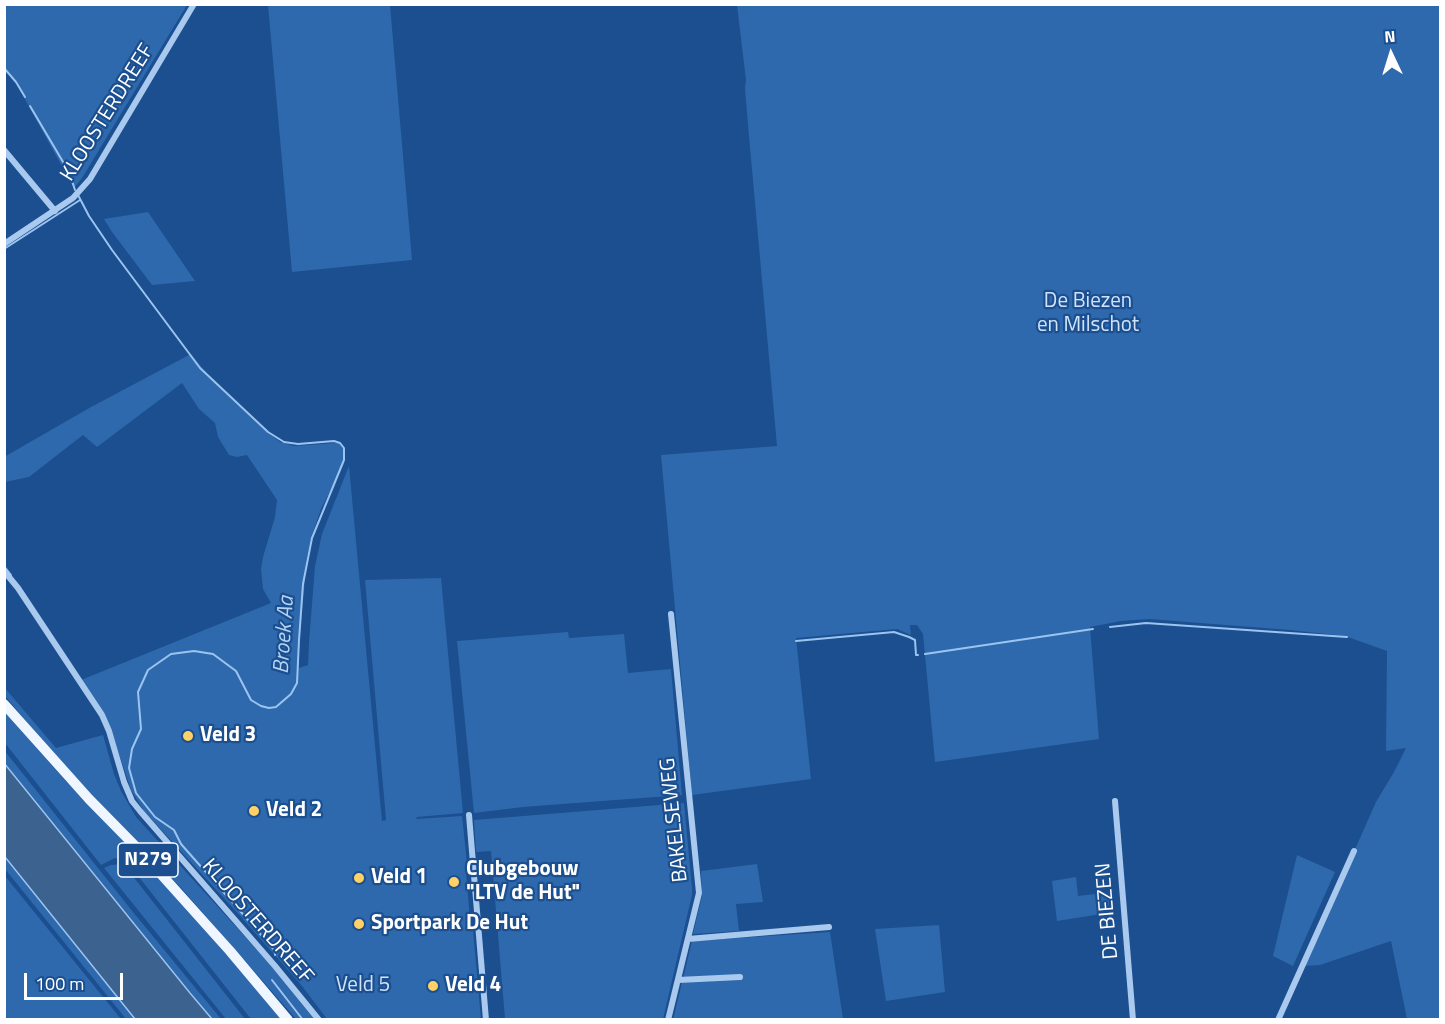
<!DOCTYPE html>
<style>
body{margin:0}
#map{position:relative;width:1445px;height:1024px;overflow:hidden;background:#1b4f8f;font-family:"Titillium Web",sans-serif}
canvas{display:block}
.frame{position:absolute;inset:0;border:6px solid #fff;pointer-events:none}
.north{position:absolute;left:1361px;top:24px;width:60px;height:60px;-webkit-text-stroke:4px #1b4f8f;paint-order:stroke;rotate:356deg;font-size:16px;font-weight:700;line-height:24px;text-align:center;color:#fff}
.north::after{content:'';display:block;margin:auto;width:21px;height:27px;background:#fff;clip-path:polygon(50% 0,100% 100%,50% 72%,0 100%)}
.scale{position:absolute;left:24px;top:973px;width:99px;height:27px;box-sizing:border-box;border:3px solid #fff;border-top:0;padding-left:8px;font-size:18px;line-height:21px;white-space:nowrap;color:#fff;-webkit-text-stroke:4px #1b4f8f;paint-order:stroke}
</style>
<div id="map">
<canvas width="1445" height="1024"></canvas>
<div class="frame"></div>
<div class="north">N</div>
<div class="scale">100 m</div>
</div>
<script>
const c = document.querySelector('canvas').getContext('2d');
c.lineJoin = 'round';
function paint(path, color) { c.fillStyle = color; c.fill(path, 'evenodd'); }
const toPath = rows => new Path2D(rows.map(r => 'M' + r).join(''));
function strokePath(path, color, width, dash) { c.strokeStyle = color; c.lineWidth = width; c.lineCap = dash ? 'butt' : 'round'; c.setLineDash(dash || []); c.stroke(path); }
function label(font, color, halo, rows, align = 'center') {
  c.font = font + ' "Titillium Web",sans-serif'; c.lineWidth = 4.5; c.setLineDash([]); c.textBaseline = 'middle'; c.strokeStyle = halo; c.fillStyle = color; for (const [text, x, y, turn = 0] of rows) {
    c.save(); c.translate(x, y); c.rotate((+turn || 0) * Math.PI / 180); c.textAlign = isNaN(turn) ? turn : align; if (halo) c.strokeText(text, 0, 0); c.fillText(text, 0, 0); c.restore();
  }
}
paint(toPath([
 [4,5,187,5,82,178,74,188,16,83,5,69],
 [268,5,390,5,412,260,292,272],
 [737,5,1440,5,1440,1019,1407,1019,1391,941,1320,965,1303,966,1376,802,1394,772,1406,748,1386,751,1387,651,1345,636,1290,630,1149,619,1121,621,1090,627,1099,739,935,762,923,634,917,625,910,625,911,635,897,629,796,638,811,779,692,795,661,455,777,446,748,125,745,88,746,80],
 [148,212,195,281,152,285,112,232,104,219],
 [191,354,209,376,268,433,280,442,294,446,336,443,339,443,342,447,345,453,343,461,338,475,321,509,312,535,307,557,299,645,299,668,308,665,309,642,315,566,322,534,349,466,382,821,386,820,385,808,365,580,441,578,463,813,417,817,416,819,462,816,468,872,466,873,471,930,473,930,481,1019,327,1019,302,986,242,918,144,811,131,790,110,727,81,680,271,603,263,589,261,569,263,557,275,517,277,500,247,455,237,457,229,455,218,437,215,423,199,409,182,383,97,447,83,435,29,477,5,482,4,457,91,407],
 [568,632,569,638,624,634,628,673,671,669,682,795,523,807,474,813,457,641],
 [4,687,56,748,103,735,114,774,121,791,136,817,269,963,314,1019,296,1019,182,889,69,772,36,733,5,696],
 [4,711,63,778,175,895,284,1019,251,1019,131,867,123,860,115,858,101,865,5,743],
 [4,750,133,912,221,1019,212,1019,5,763],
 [684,803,692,888,692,895,663,1019,505,1019,491,851,476,852,474,820],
 [1297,855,1335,872,1293,966,1273,956],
 [4,857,135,1019,126,1019,5,869],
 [121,864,128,870,245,1019,226,1019,104,868,111,865],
 [757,864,763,902,736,904,739,931,693,934,702,896,701,871],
 [4,876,5,876,121,1019,5,1019],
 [1076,877,1078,896,1112,892,1114,912,1057,921,1052,881],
 [939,925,945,992,886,1001,875,929],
 [830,932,843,1019,673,1020,692,941]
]), '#2e69ad');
const water = toPath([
 [4,763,190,993,212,1019,135,1019,5,857,4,763]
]);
paint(water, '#3c6290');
strokePath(water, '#9cc4f0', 1.5);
strokePath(toPath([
 [4,68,16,82,25,97],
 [30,106,69,172,75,190],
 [78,195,89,216,112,250,200,368,268,432,284,442,298,444,334,441,340,443,344,448,344,460,312,538,303,584,299,640,297,683,291,694,276,707,269,708,261,706,251,700,236,671,213,654,194,651,171,654,148,670,138,692,141,729,132,749,129,768,136,793,155,817,174,830,181,844,270,945,275,951,275,955],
 [4,249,80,200],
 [4,566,11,575],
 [1110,627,1146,623,1347,637],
 [796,641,894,632,909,637,915,640,916,655,918,655],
 [925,654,1093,629],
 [272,980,303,1020]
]), '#9cc4f0', 2);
strokePath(toPath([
 [4,150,55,211],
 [4,244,73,198,90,179,194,4],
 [4,571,18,588,102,715,109,731,124,782,132,801,140,811,275,966,319,1020],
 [1115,801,1133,1020],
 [469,815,486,1020],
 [688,939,829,927],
 [678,980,740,977],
 [668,1020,699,893,671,614],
 [1278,1020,1354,851]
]), '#a9c9ee', 6);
strokePath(toPath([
 [4,704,89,799,142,853,230,951,288,1020]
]), '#f0f6ff', 10);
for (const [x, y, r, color] of [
 [188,736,6,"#ffd166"],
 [254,811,6,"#ffd166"],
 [359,878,6,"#ffd166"],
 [454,882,6,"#ffd166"],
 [359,924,6,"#ffd166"],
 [433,986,6,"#ffd166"]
]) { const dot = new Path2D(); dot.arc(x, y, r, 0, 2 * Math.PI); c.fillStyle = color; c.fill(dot); strokePath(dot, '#1b4f8f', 2); }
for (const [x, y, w] of [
 [148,860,60]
]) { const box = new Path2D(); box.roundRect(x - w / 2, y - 17, w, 34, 4.5); c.fillStyle = '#1b4f8f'; c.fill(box); strokePath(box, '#fff', 1.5); }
label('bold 20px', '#fff', null, [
 ["N279",148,860]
]);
label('21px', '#fff', '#1b4f8f', [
 ["KLOOSTERDREEF",108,113,-58],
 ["BAKELSEWEG",675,820,-96],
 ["DE BIEZEN",1108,911,-95],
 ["KLOOSTERDREEF",257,922,49]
]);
label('21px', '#cfe3fa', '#1b4f8f', [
 ["De Biezen",1088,302],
 ["en Milschot",1088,326],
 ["Veld 5",363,986]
]);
label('bold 21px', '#fff', '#1b4f8f', [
 ["Veld 3",200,736],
 ["Veld 2",266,811],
 ["Clubgebouw",466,870],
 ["\"LTV de Hut\"",466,894],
 ["Veld 1",371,878],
 ["Sportpark De Hut",371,924],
 ["Veld 4",445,986]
], 'left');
label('italic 22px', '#b5d3f5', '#1b4f8f', [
 ["Broek Aa",285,635,-86]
]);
</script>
